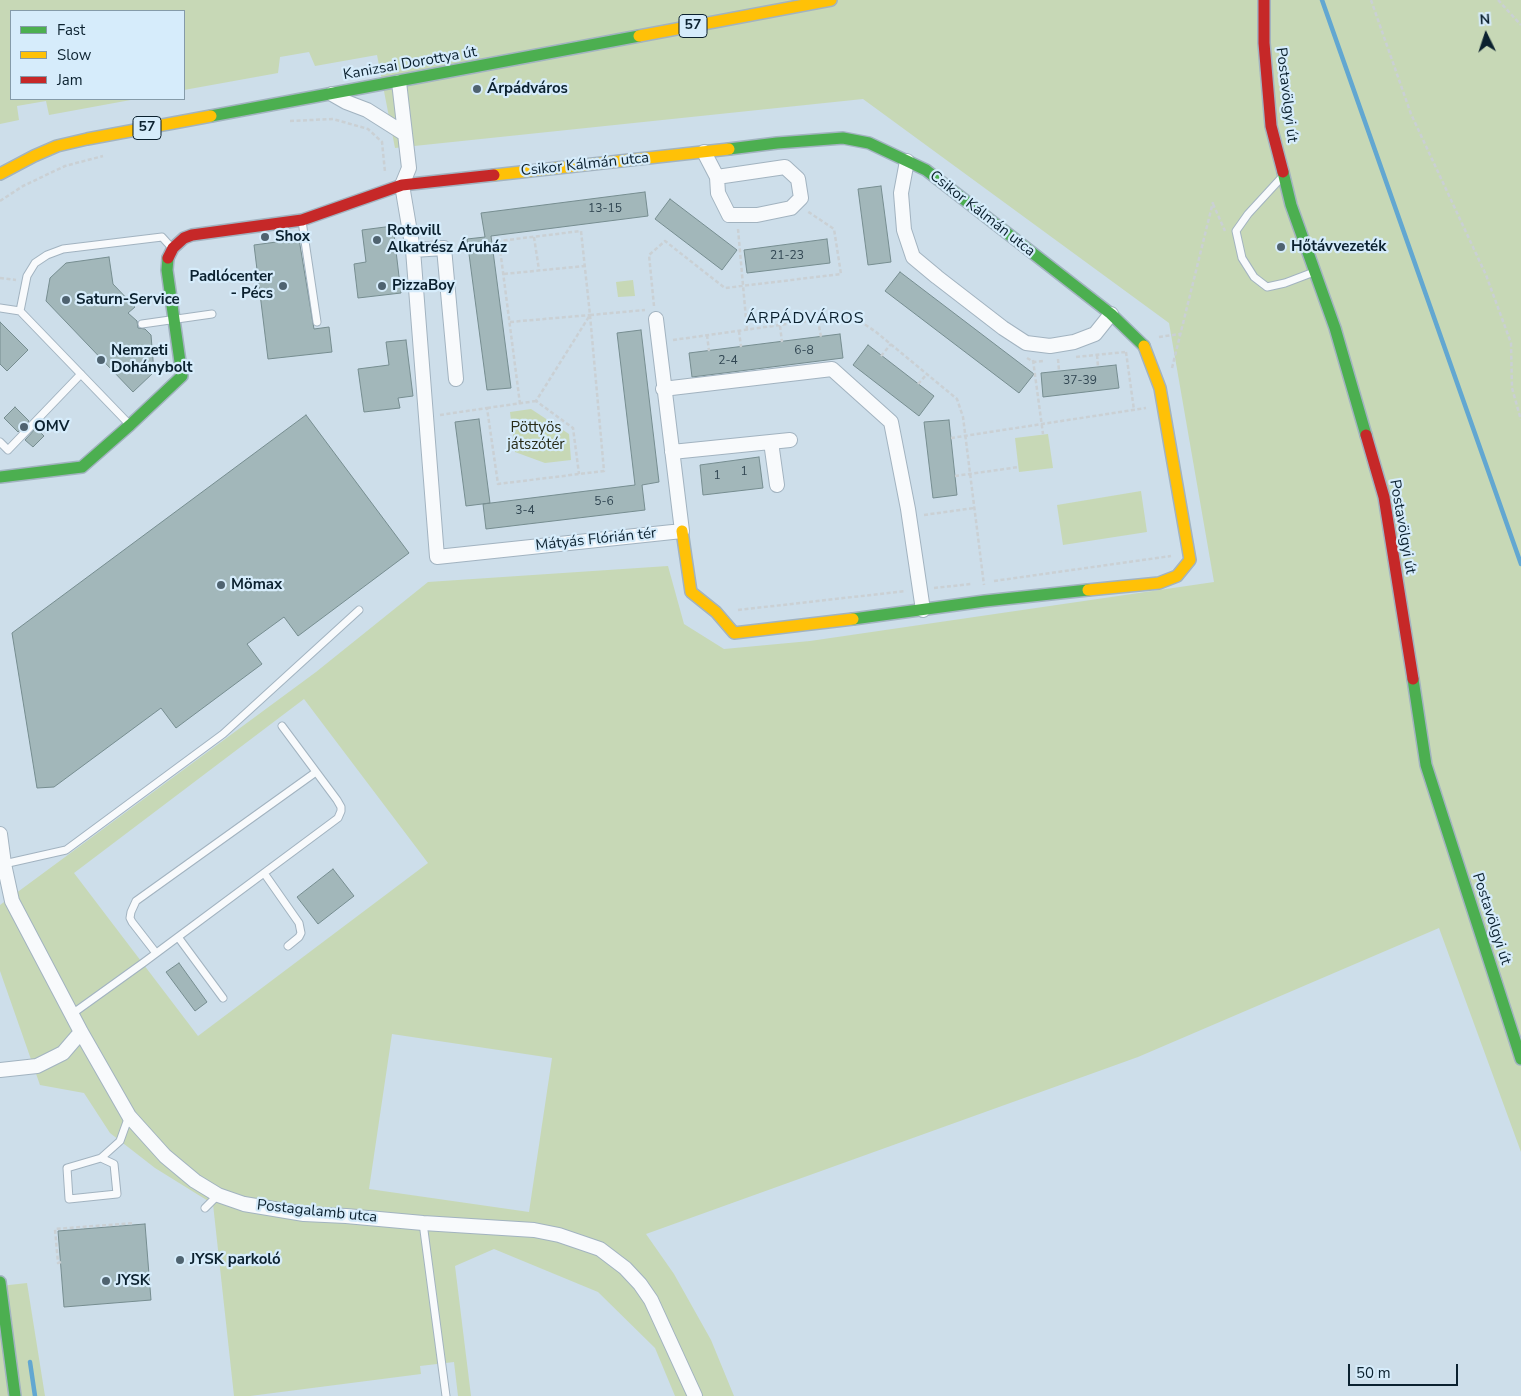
<!DOCTYPE html>
<meta charset="utf-8">
<style>
body{margin:0}
#map{position:relative;width:1521px;height:1396px;overflow:hidden;background:#cddeea;font-family:"Nunito Sans",sans-serif}
canvas{display:block}
.legend{position:absolute;left:10px;top:10px;width:175px;height:90px;box-sizing:border-box;background:#d6ecfb;border:1px solid #859ba9;margin:0;padding:6px 9px;list-style:none;font-size:15px;color:#0b212f}
.legend li{display:flex;align-items:center;gap:10px;height:25px}
.legend b{width:25px;border:1px solid #859ba9}
.north{position:absolute;left:1461px;top:10px;width:50px;height:50px;-webkit-text-stroke:4px #d6ecfb;paint-order:stroke;rotate:356deg;font-size:14px;font-weight:700;line-height:20px;text-align:center;color:#0b212f}
.north::after{content:'';display:block;margin:auto;width:18px;height:22px;background:#0b212f;clip-path:polygon(50% 0,100% 100%,50% 72%,0 100%)}
.scale{position:absolute;left:1348px;top:1364px;width:110px;height:22px;box-sizing:border-box;border:2px solid #0b212f;border-top:0;padding-left:6px;font-size:15px;line-height:18px;white-space:nowrap;color:#0b212f;-webkit-text-stroke:4px #d6ecfb;paint-order:stroke}
</style>
<div id="map">
<canvas width="1521" height="1396"></canvas>
<ul class="legend">
<li><b style="height:6px;background:#4caf50"></b>Fast</li>
<li><b style="height:6px;background:#ffc107"></b>Slow</li>
<li><b style="height:6px;background:#c62828"></b>Jam</li>
</ul>
<div class="north">N</div>
<div class="scale">50 m</div>
</div>
<script>
const c = document.querySelector('canvas').getContext('2d');
c.lineJoin = 'round';
function paint(path, color) { c.fillStyle = color; c.fill(path, 'evenodd'); }
const toPath = rows => new Path2D(rows.map(r => 'M' + r).join(''));
function strokePath(path, color, width, dash) { c.strokeStyle = color; c.lineWidth = width; c.lineCap = dash ? 'butt' : 'round'; c.setLineDash(dash || []); c.stroke(path); }
function label(font, color, halo, rows, align = 'center') {
  c.font = font + ' "Nunito Sans",sans-serif'; c.lineWidth = 4.5; c.setLineDash([]); c.textBaseline = 'middle'; c.strokeStyle = halo; c.fillStyle = color; for (const [text, x, y, turn = 0] of rows) {
    c.save(); c.translate(x, y); c.rotate((+turn || 0) * Math.PI / 180); c.textAlign = isNaN(turn) ? turn : align; if (halo) c.strokeText(text, 0, 0); c.fillText(text, 0, 0); c.restore();
  }
}
paint(toPath([
 [0,0,1521,0,1521,1152,1439,928,1138,1057,646,1234,674,1274,711,1340,734,1396,675,1396,655,1348,598,1292,494,1249,455,1266,471,1396,458,1396,454,1362,420,1366,421,1374,250,1396,234,1396,213,1204,155,1168,110,1133,84,1093,40,1085,0,971,0,905,316,672,428,582,668,566,684,624,724,649,810,641,1214,582,1169,323,863,99,395,148,377,55,315,66,309,52,280,57,278,73,184,90,184,11,11,11,11,99,136,99,49,115,46,101,17,106,19,120,0,124],
 [304,699,428,863,198,1036,74,873],
 [392,1034,552,1058,529,1212,369,1189],
 [633,280,635,296,618,297,616,282],
 [531,409,569,434,571,460,545,463,515,452,510,412],
 [1048,434,1053,468,1019,472,1015,438],
 [1141,491,1147,532,1063,545,1057,505],
 [27,1283,45,1396,0,1396,0,1286]
]), '#c7d8b6');
strokePath(toPath([
 [1322,0,1521,564],
 [30,1362,35,1396]
]), '#62a7d1', 4.5);
const building = toPath([
 [881,186,891,262,868,265,858,189,881,186],
 [645,192,648,216,491,236,511,388,487,390,467,239,485,237,481,213,645,192],
 [670,199,737,250,722,270,655,219,670,199],
 [393,226,401,293,358,298,354,264,366,262,362,230,393,226],
 [299,239,314,329,329,327,332,352,268,359,254,245,299,239],
 [827,239,830,263,747,273,744,250,827,239],
 [109,257,113,284,135,307,128,313,137,321,138,328,145,329,151,335,154,372,133,392,46,301,50,278,66,263,109,257],
 [900,272,1034,374,1019,393,885,291,900,272],
 [0,322,28,350,7,371,0,364,0,322],
 [641,330,659,482,642,485,645,510,486,529,483,504,635,485,617,333,641,330],
 [840,334,843,358,692,377,689,353,840,334],
 [406,340,413,396,398,398,400,408,364,412,358,369,389,365,386,342,406,340],
 [868,345,934,396,919,416,853,365,868,345],
 [1116,365,1119,388,1043,397,1041,373,1116,365],
 [15,407,29,421,18,432,4,418,15,407],
 [306,415,409,553,298,636,284,617,247,644,262,664,176,728,161,708,54,787,37,788,12,633,306,415],
 [479,419,490,503,466,506,455,422,479,419],
 [949,420,957,495,933,498,924,422,949,420],
 [36,428,44,436,33,447,25,440,36,428],
 [759,457,763,488,703,495,700,465,759,457],
 [333,869,354,896,318,924,297,897,333,869],
 [179,963,207,1002,195,1011,166,972,179,963],
 [145,1224,151,1300,64,1307,58,1231,145,1224]
]);
paint(building, '#a2b7ba');
strokePath(building, '#768d90', 1);
const lane = toPath([
 [1282,177,1248,214,1236,231,1242,258,1254,277,1267,287,1285,283,1314,272],
 [302,221,317,322],
 [0,308,20,311,129,424],
 [20,311,27,276,35,263,47,255,63,249,162,237,172,248],
 [142,324,212,314],
 [0,442,8,450,81,374],
 [4,864,66,850,223,734,359,610],
 [264,873,299,923,301,933,299,937,288,946],
 [178,937,223,998],
 [156,953,132,922,130,918,131,912,136,901,316,772],
 [72,1014,143,963,338,818,341,811,341,807,337,800,282,726],
 [101,1158,114,1164,117,1194,69,1199,67,1168,101,1158,120,1141,129,1116],
 [205,1208,218,1195],
 [423,1223,446,1396]
]);
const street = toPath([
 [399,82,409,168,402,185,413,250,437,557,682,531,656,319],
 [332,94,346,102,367,110,405,134],
 [704,152,717,177,785,167,798,179,801,198,791,208,757,215,729,215,718,193,717,177],
 [907,161,901,193,904,230,913,257,937,277,1003,328,1026,343,1050,346,1074,342,1095,334,1111,314],
 [413,250,444,248,456,379],
 [663,389,832,369,891,422,908,509,923,610],
 [771,442,777,485],
 [672,452,790,440],
 [0,834,4,864,12,901,81,1032,129,1116,165,1156,195,1181,218,1195,244,1204,304,1214,346,1216,423,1223,534,1230,559,1235,600,1249,625,1268,640,1284,651,1300,695,1396],
 [0,1070,37,1066,63,1053,81,1032]
]);
const fast = toPath([
 [211,116,639,36],
 [729,149,777,143,843,138,869,143,926,170,1111,314,1144,346],
 [1283,172,1291,205,1335,328,1366,435],
 [0,477,82,467,130,425,182,376,167,270,168,258],
 [853,619,985,601,1088,590],
 [1413,679,1426,765,1521,1059],
 [0,1282,15,1396]
]);
const slow = toPath([
 [639,36,831,0],
 [0,174,34,156,57,146,87,139,211,116],
 [494,175,729,149],
 [682,531,691,592,716,612,734,633,853,619],
 [1088,590,1159,583,1177,576,1190,560,1160,388,1144,346]
]);
const jam = toPath([
 [1264,0,1264,43,1271,126,1283,172],
 [168,258,173,248,184,238,192,235,302,220,402,185,494,175],
 [1366,435,1384,497,1413,679]
]);
strokePath(lane, '#a2b3c0', 9);
strokePath(street, '#a2b3c0', 16);
strokePath(fast, '#a2b3c0', 14);
strokePath(slow, '#a2b3c0', 14);
strokePath(jam, '#a2b3c0', 14);
strokePath(toPath([
 [1371,0,1411,114,1486,275,1511,343,1512,388,1521,420],
 [1498,0,1521,25],
 [290,121,333,119,368,129,382,142,385,172],
 [0,201,23,186,65,166,103,156],
 [1213,204,1225,231],
 [738,229,747,330],
 [534,237,539,270],
 [504,274,584,266],
 [0,278,16,280],
 [654,306,649,255,665,241,725,288,841,274,834,229,807,211],
 [818,320,821,337],
 [510,322,590,315],
 [780,326,782,342],
 [739,331,741,347],
 [707,335,709,351],
 [1159,337,1180,334],
 [673,340,837,317,860,321,876,332,957,399,963,417,984,585],
 [1126,352,1134,410],
 [1097,355,1098,367],
 [881,356,891,344],
 [1076,357,1125,352],
 [1027,358,1034,362,1043,361],
 [1058,359,1059,371],
 [1033,360,1043,434],
 [1172,368,1213,202],
 [918,384,927,374],
 [520,404,499,241,581,231,590,315,645,310],
 [487,408,536,401],
 [440,415,487,408,498,484,579,474,604,471,590,315,536,401,573,428,579,474],
 [951,438,1146,408],
 [955,476,1019,467],
 [924,515,974,508],
 [994,581,1171,556],
 [934,588,971,584],
 [738,610,906,591],
 [61,1262,58,1263,55,1229,134,1223]
]), '#cad0d4', 2.5, [4, 2.5]);
strokePath(lane, '#f8fafc', 7);
strokePath(street, '#f8fafc', 14);
strokePath(fast, '#4caf50', 11);
strokePath(slow, '#ffc107', 11);
strokePath(jam, '#c62828', 11);
for (const [x, y, r, color] of [
 [477,89,5,"#4f6370"],
 [265,237,5,"#4f6370"],
 [377,240,5,"#4f6370"],
 [1281,247,5,"#4f6370"],
 [283,286,5,"#4f6370"],
 [382,286,5,"#4f6370"],
 [66,300,5,"#4f6370"],
 [101,360,5,"#4f6370"],
 [24,427,5,"#4f6370"],
 [221,585,5,"#4f6370"],
 [180,1260,5,"#4f6370"],
 [106,1281,5,"#4f6370"]
]) { const dot = new Path2D(); dot.arc(x, y, r, 0, 2 * Math.PI); c.fillStyle = color; c.fill(dot); strokePath(dot, '#d6ecfb', 2); }
label('12px', '#314652', null, [
 ["13-15",605,209],
 ["21-23",787,256],
 ["6-8",804,351],
 ["2-4",728,361],
 ["37-39",1080,381],
 ["1",744,472],
 ["1",717,476],
 ["5-6",604,502],
 ["3-4",525,511]
]);
for (const [x, y, w] of [
 [693,26,28],
 [147,128,28]
]) { const box = new Path2D(); box.roundRect(x - w / 2, y - 11.5, w, 23, 4); c.fillStyle = '#d6ecfb'; c.fill(box); strokePath(box, '#0b212f', 1); }
label('bold 14px', '#0b212f', null, [
 ["57",693,26],
 ["57",147,128]
]);
label('15px', '#0b212f', '#d6ecfb', [
 ["Kanizsai Dorottya út",410,64,-10],
 ["Postavölgyi út",1286,95,83],
 ["Csikor Kálmán utca",585,165,-6],
 ["Csikor Kálmán utca",982,214,38],
 ["Postavölgyi út",1402,527,80],
 ["Mátyás Flórián tér",596,540,-6],
 ["Postavölgyi út",1491,919,72],
 ["Postagalamb utca",317,1212,6]
]);
label('bold 15px', '#0b212f', '#d6ecfb', [
 ["Árpádváros",487,89],
 ["Rotovill",387,231],
 ["Alkatrész Áruház",387,248],
 ["Shox",275,237],
 ["Hőtávvezeték",1291,247],
 ["Padlócenter",273,277,"right"],
 ["- Pécs",273,294,"right"],
 ["PizzaBoy",392,286],
 ["Saturn-Service",76,300],
 ["Nemzeti",111,351],
 ["Dohánybolt",111,368],
 ["OMV",34,427],
 ["Mömax",231,585],
 ["JYSK parkoló",190,1260],
 ["JYSK",116,1281]
], 'left');
label('15px', '#272b17', '#d6ecfb', [
 ["Pöttyös",536,428],
 ["játszótér",536,445]
]);
c.letterSpacing = '1px';
label('16px', '#0b212f', '#d6ecfb', [
 ["ÁRPÁDVÁROS",805,319]
]);
c.letterSpacing = '0px';
</script>
